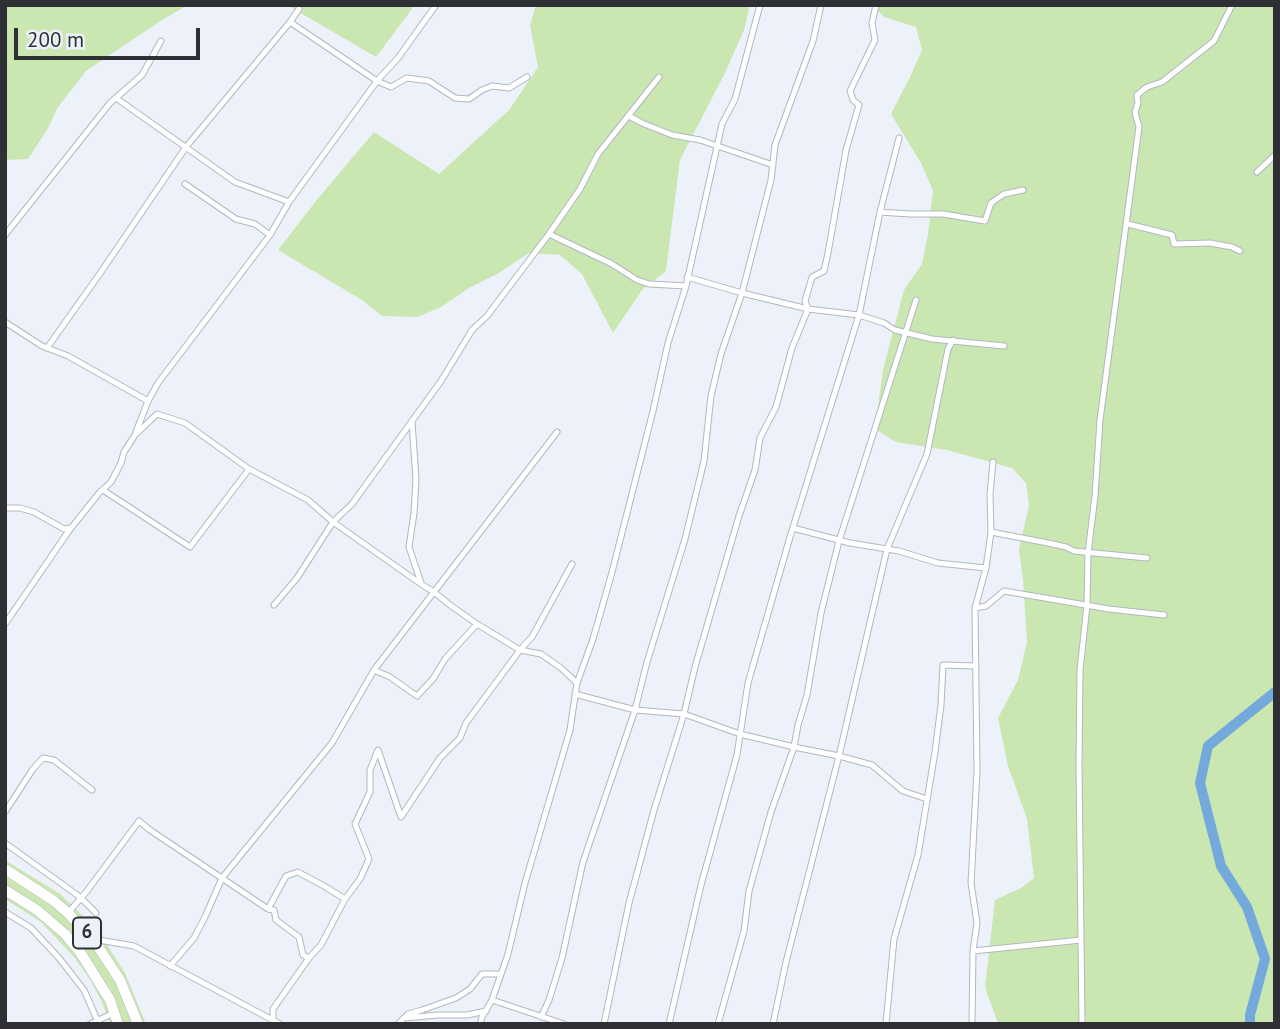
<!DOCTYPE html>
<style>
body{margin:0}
#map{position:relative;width:1280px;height:1029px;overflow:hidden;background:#ecf1fa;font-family:"PT Sans",sans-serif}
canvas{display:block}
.frame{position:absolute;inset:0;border:7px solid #2e3033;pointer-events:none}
.scale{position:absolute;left:14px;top:28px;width:186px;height:32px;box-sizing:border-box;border:4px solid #2e3033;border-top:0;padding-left:9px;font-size:21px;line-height:24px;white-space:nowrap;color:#2e3033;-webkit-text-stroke:5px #ecf1fa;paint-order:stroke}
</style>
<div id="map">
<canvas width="1280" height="1029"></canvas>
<div class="frame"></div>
<div class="scale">200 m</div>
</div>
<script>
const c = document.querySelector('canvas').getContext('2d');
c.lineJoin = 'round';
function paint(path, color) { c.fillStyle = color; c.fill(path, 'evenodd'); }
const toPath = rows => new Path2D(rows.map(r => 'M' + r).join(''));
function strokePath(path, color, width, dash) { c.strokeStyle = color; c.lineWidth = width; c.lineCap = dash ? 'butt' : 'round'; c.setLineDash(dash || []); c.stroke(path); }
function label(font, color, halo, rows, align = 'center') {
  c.font = font + ' "PT Sans",sans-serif'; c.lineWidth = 6; c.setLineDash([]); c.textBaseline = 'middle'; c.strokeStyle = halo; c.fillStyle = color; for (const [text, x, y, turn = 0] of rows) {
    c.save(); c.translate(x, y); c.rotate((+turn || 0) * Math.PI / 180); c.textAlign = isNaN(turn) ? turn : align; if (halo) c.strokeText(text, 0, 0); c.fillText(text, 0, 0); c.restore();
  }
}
paint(toPath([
 [5,5,188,5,162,20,86,71,58,107,47,130,28,159,5,160],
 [287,5,415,5,376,57],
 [536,5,750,5,744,30,725,73,680,160,666,271,642,290,613,333,582,274,560,255,529,253,499,273,469,288,441,307,417,317,382,316,362,300,278,250,316,201,374,132,439,174,509,110,538,67,530,25],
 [872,5,1275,5,1275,1024,998,1024,985,987,995,900,1021,888,1034,878,1027,819,1008,766,998,718,1018,680,1027,642,1023,580,1019,550,1029,505,1026,483,1012,468,947,450,896,442,875,429,883,370,904,290,922,264,928,234,933,191,921,163,891,114,910,77,922,50,916,27,884,17],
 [5,860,60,894,88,921,104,940,125,973,146,1024,110,1024,102,1002,89,978,74,957,41,922,5,899]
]), '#cae7b1');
strokePath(toPath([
 [1250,1024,1250,1015,1265,959,1247,907,1221,866,1200,783,1208,746,1275,692]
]), '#74a9db', 10);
const street = toPath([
 [290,22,299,9],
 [116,98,235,182,289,202],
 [629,116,642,123,672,135,700,140,773,165],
 [1257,172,1275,155],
 [185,184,236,219,255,224,270,235],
 [880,212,910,214,943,214,985,221,991,203,1004,194,1023,190],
 [1128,224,1172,235,1174,244,1210,243,1232,247,1240,251],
 [549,234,612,264,637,280,649,284,686,286],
 [5,235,110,103,142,75,161,41],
 [687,277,742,293,808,309,859,315,884,323,895,330,932,339,1004,346],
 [5,322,42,346,68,356,148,401,136,432],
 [47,348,101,272,186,147,290,22,377,81,391,87,407,78,429,81,455,98,469,99,482,90,492,86,509,88,527,77],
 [148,401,158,383,270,235,289,202,377,81,398,58,436,5],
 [412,421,416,480,414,513,409,547,421,583],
 [103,490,190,547,249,469],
 [5,508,20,508,34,512,64,529,70,528],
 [793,528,850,543,899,551,938,563,986,568],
 [991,532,1053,544,1066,547,1074,551,1147,558],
 [274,605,297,578,333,522,352,504,441,381,472,330,487,316,549,234,580,189,598,154,659,77],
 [975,608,986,606,1004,591,1109,609,1164,615],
 [5,624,68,532,99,493,111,482,121,463,124,452,135,435,157,414,185,423,249,469,308,500,333,522,421,584,434,592,450,605,477,624,520,650,541,654,561,668,577,683],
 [374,670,557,432],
 [575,694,635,710,684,714,740,734,794,747,839,756,872,765,903,791,927,799],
 [5,812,33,769,43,758,54,760,92,790],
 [5,843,80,897,96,913],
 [5,912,31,928,59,958,84,990,99,1024],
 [68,913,87,891,139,821,150,830,268,909],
 [93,939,134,946,280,1024],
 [973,951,1081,940],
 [309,958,321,945,345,899],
 [170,966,194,938,205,917,222,878,332,743,374,670,390,677,417,696,433,679,445,659,477,624],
 [492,1000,508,954,525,883,570,730,577,683,593,639,611,576,653,411,668,343,686,286,722,124,735,99,760,5],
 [541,1017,549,1000,562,958,583,862,635,710,647,662,685,539,704,461,711,396,721,354,742,293,771,180,775,145,813,41,821,5],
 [404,1018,408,1014,422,1010,456,998,470,989,482,974,501,974],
 [273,1020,273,1009,309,958,303,955,299,937,276,920,274,910,268,909,286,876,298,872,324,886,345,899,360,879,369,859,355,824,370,792,370,770,378,750,401,817,440,758,460,738,466,723,520,650,532,637,572,564],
 [90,1024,114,1013],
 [398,1024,404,1018,438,1015,467,1015,486,1011],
 [480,1024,482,1017,492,1000,564,1024],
 [604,1024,629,903,654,810,684,714,695,667,739,516,755,470,760,438,776,407,792,348,808,309,805,301,812,277,824,271,828,253,846,150,859,105,853,100,850,91,875,40,872,23,876,5],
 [669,1024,701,885,737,755,748,683,790,537,859,315,880,212,899,138],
 [718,1024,744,931,749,891,771,812,794,747,798,725,807,695,821,613,839,541,916,300],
 [773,1024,786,962,839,756,887,549,927,454,948,349,953,340],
 [886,1024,894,939,918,855,935,752,941,705,943,665,976,666],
 [972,1024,973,951,977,923,971,883,977,771,975,608,986,568,991,532,990,494,993,462],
 [1082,1024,1079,766,1080,670,1087,605,1088,553,1095,496,1100,420,1139,127,1135,112,1138,103,1137,95,1147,87,1162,82,1214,41,1232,5]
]);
const highway = toPath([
 [5,869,54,901,68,913,93,939,120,980,138,1024],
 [5,890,37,910,65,934,80,952,110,1000,118,1024]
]);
strokePath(street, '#b2b7c0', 7);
strokePath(highway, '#b2b7c0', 11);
strokePath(street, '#fff', 5);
strokePath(highway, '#fff', 10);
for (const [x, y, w] of [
 [87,933,28]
]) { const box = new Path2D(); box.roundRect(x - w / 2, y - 15.5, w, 31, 5); c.fillStyle = '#ecf1fa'; c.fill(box); strokePath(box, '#2e3033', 2); }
label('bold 19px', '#2e3033', null, [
 ["6",87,933]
]);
</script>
